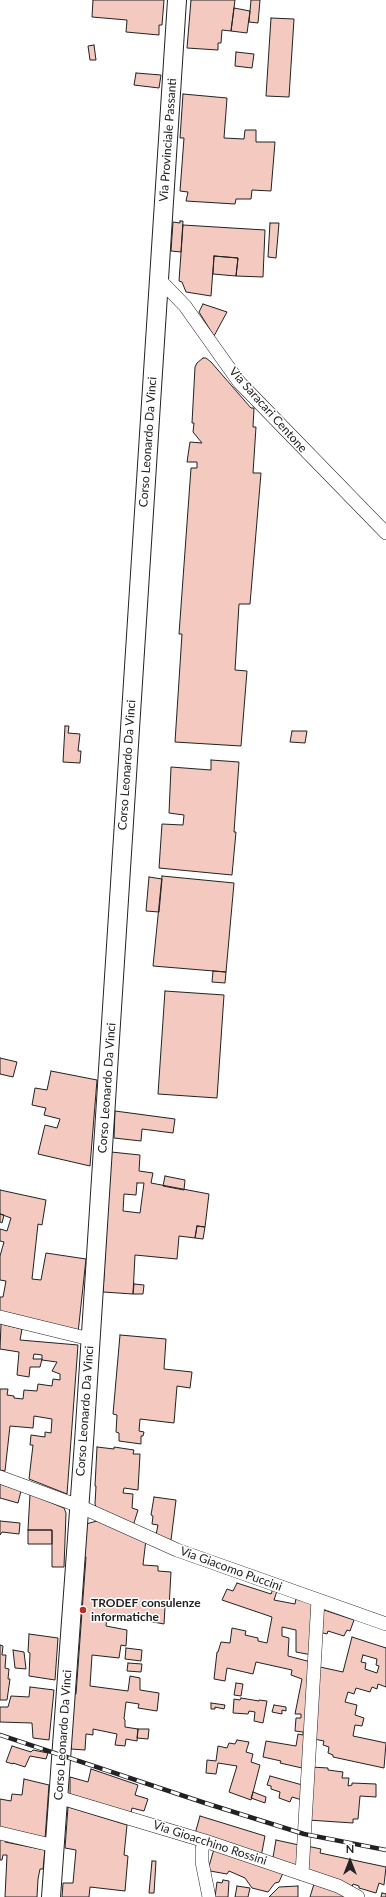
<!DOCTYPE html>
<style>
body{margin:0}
#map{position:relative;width:386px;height:1897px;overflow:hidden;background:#fff;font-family:Lato,sans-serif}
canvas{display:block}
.north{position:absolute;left:330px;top:1841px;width:40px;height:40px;-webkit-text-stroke:3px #fff;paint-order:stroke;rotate:0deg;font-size:11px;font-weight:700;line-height:16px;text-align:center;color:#222}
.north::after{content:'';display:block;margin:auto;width:14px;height:18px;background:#222;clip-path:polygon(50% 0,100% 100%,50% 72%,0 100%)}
</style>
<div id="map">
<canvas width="386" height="1897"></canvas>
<div class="north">N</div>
</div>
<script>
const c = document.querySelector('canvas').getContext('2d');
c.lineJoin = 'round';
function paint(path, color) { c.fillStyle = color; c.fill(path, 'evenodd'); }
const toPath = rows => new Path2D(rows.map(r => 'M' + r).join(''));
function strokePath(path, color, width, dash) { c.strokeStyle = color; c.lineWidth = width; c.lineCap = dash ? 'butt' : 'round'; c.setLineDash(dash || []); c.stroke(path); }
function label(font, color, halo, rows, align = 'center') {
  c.font = font + ' Lato,sans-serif'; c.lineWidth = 3; c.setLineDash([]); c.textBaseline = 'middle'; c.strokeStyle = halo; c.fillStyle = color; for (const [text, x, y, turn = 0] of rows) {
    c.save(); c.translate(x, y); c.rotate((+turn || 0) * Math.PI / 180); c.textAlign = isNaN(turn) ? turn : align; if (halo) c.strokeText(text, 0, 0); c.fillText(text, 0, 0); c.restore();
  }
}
const building = toPath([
 [93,0,164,0,162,25,159,25,159,35,126,32,127,20,92,17,93,0],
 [191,0,235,0,231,31,222,30,221,43,218,43,218,50,187,48,191,0],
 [251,0,260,0,258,23,249,22,251,0],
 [234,8,250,11,247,33,231,31,234,8],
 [271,18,294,19,289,97,266,96,271,18],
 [94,45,96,60,90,60,88,46,94,45],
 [236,52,254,54,252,68,235,66,236,52],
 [136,73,161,75,159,88,134,85,136,73],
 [183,94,227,98,224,138,244,139,245,130,256,130,256,142,275,142,271,191,252,190,251,199,236,199,235,204,186,201,188,192,180,191,184,138,180,138,183,94],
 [180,221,183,221,181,252,171,251,173,222,180,223,180,221],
 [270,223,279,223,276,258,268,257,270,223],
 [183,225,265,230,263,277,236,276,238,258,214,256,211,296,186,292,182,282,179,281,183,225],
 [214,256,238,258,236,276,213,274,214,256],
 [203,304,227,312,214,336,199,312,203,304],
 [203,358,206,358,211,362,251,408,254,408,253,427,256,427,253,473,261,473,250,604,239,604,235,670,247,671,241,746,175,742,182,634,179,634,191,468,197,468,197,462,187,462,190,442,202,443,193,432,194,423,192,423,195,367,197,363,203,358],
 [65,726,69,726,68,733,80,734,78,751,81,751,80,763,63,762,65,726],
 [292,731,307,731,305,743,290,742,292,731],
 [211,760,239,762,234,832,236,832,232,875,159,868,162,824,183,825,184,815,169,813,171,767,211,770,211,760],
 [162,876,234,883,226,972,153,966,162,876],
 [149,877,162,879,159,912,146,911,149,877],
 [213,971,226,972,225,983,212,982,213,971],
 [165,991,224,995,217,1098,158,1094,165,991],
 [0,1058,17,1062,13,1077,0,1074,0,1058],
 [51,1071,97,1080,90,1166,38,1154,45,1125,57,1128,60,1119,44,1115,46,1108,32,1105,35,1088,47,1090,51,1071],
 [115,1111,175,1119,173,1133,142,1129,141,1141,114,1138,115,1111],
 [111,1152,140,1155,139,1171,153,1173,151,1183,209,1194,205,1227,197,1226,195,1238,179,1236,177,1259,135,1255,133,1294,103,1292,111,1152],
 [137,1183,144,1183,140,1213,123,1211,124,1194,136,1195,137,1183],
 [165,1176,185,1180,184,1190,163,1186,165,1176],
 [0,1190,46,1200,42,1225,38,1224,32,1279,41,1280,46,1253,86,1259,78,1333,0,1314,0,1297,3,1297,6,1281,0,1280,0,1256,4,1242,0,1241,0,1229,7,1231,11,1218,0,1214,0,1190],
 [0,1214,4,1215,2,1223,0,1222,0,1214],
 [197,1226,205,1227,203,1239,195,1238,197,1226],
 [134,1284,144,1285,143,1294,133,1294,134,1284],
 [1,1324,22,1329,20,1340,78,1345,67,1494,29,1479,33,1445,30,1445,31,1435,45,1437,45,1432,51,1433,52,1419,34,1416,33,1428,10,1426,5,1471,0,1470,0,1389,8,1389,7,1395,14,1396,14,1398,23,1399,24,1390,37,1391,38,1384,52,1386,53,1379,60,1380,60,1374,52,1371,57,1362,42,1360,42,1355,34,1354,33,1359,42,1359,40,1367,30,1367,29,1377,17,1375,19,1352,0,1349,1,1324],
 [120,1335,166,1339,164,1369,192,1372,190,1388,177,1386,174,1423,140,1419,139,1431,144,1432,143,1436,141,1436,141,1444,119,1441,119,1433,116,1432,117,1415,113,1414,120,1335],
 [97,1447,114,1449,114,1447,134,1450,133,1454,140,1454,138,1490,124,1488,123,1493,133,1494,132,1508,138,1510,133,1526,97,1510,95,1504,96,1486,95,1486,97,1447],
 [0,1484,21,1491,18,1503,0,1498,0,1484],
 [30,1494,64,1508,66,1513,64,1567,52,1567,52,1530,28,1530,30,1494],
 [154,1497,176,1500,171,1540,156,1535,158,1525,152,1524,153,1516,151,1515,154,1497],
 [0,1521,20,1523,19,1534,2,1532,0,1535,0,1521],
 [97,1521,146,1539,143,1565,158,1566,158,1571,171,1572,169,1608,165,1607,164,1624,115,1615,107,1617,106,1626,127,1630,126,1646,121,1645,119,1658,92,1655,90,1686,128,1691,130,1676,140,1678,140,1690,159,1693,157,1711,138,1708,139,1704,126,1702,124,1719,125,1720,125,1727,138,1729,137,1741,126,1739,125,1746,115,1745,117,1734,93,1729,93,1735,86,1734,85,1750,71,1749,73,1695,76,1694,86,1557,83,1557,86,1524,97,1521],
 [28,1530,52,1530,52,1544,28,1544,28,1530],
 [237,1583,271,1594,273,1589,277,1591,274,1600,295,1604,296,1599,310,1603,314,1607,312,1655,296,1652,296,1630,282,1627,282,1636,289,1638,288,1656,311,1662,306,1748,302,1768,280,1763,281,1761,263,1757,266,1741,296,1746,298,1734,303,1735,303,1732,295,1731,296,1718,301,1718,301,1714,295,1714,302,1679,291,1675,292,1670,256,1662,253,1674,227,1668,225,1681,214,1679,217,1652,218,1652,221,1642,230,1643,232,1628,246,1631,245,1635,258,1638,258,1641,267,1643,272,1617,222,1600,227,1589,233,1591,237,1583],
 [321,1609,354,1620,350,1631,347,1630,344,1636,328,1631,327,1634,319,1632,321,1609],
 [29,1634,58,1638,55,1680,29,1676,30,1653,28,1652,29,1634],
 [352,1637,386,1648,386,1687,378,1684,377,1689,372,1687,370,1692,356,1688,354,1694,348,1692,345,1702,357,1705,355,1715,364,1718,362,1726,355,1725,353,1736,386,1743,384,1768,333,1757,333,1755,328,1753,329,1747,323,1745,324,1741,314,1739,320,1667,343,1672,352,1637],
 [363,1655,377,1659,376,1665,379,1666,377,1673,365,1669,366,1663,361,1662,363,1655],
 [0,1645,3,1646,2,1655,6,1655,5,1668,9,1669,8,1679,10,1679,7,1700,0,1700,0,1645],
 [126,1648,142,1650,141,1661,125,1659,126,1648],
 [13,1650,24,1652,26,1669,15,1668,13,1650],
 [128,1663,142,1664,141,1672,127,1671,128,1663],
 [236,1683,243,1684,241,1696,234,1695,236,1683],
 [30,1687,54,1690,49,1740,33,1738,32,1723,0,1722,0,1707,8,1707,11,1696,29,1697,30,1687],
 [241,1698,259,1701,259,1700,267,1701,263,1723,254,1721,255,1712,249,1711,248,1714,233,1713,234,1699,240,1700,241,1698],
 [211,1703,225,1705,224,1709,215,1707,215,1709,211,1709,211,1703],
 [274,1705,286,1707,286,1711,282,1710,282,1714,272,1712,274,1705],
 [138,1729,149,1729,148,1739,137,1738,138,1729],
 [237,1740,249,1742,246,1752,253,1754,251,1762,260,1765,251,1800,229,1792,237,1766,218,1763,216,1774,206,1773,207,1760,216,1761,218,1746,227,1748,229,1743,235,1744,237,1740],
 [12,1746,31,1752,33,1750,48,1753,46,1759,30,1756,25,1767,13,1763,13,1764,6,1762,12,1746],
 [311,1767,328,1768,328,1770,343,1772,342,1778,349,1778,348,1786,352,1785,352,1783,376,1784,376,1797,360,1796,358,1819,353,1819,353,1823,308,1820,311,1767],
 [91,1769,138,1785,135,1795,148,1799,144,1811,132,1808,131,1813,70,1794,70,1777,88,1782,91,1769],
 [270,1776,306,1786,302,1800,292,1797,290,1802,279,1798,280,1792,271,1789,271,1786,267,1785,270,1776],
 [24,1779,49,1785,45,1839,0,1830,0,1799,11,1801,12,1794,22,1795,24,1779],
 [253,1792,266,1797,265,1803,251,1798,253,1792],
 [68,1807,127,1825,124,1855,128,1856,125,1891,90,1887,89,1897,62,1897,63,1883,73,1883,76,1850,65,1848,68,1807],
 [200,1816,265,1836,261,1857,195,1834,200,1816],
 [0,1838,5,1839,5,1842,45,1850,43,1869,40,1869,38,1879,37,1897,5,1897,7,1855,3,1855,2,1860,0,1860,0,1838],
 [276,1840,299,1845,296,1869,272,1863,276,1840],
 [307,1846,321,1849,320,1853,386,1867,384,1885,379,1883,376,1893,359,1888,359,1886,353,1884,352,1887,304,1872,307,1846],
 [214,1849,283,1873,279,1882,275,1883,268,1892,252,1888,245,1878,229,1871,227,1874,210,1871,209,1866,214,1849],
 [152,1861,156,1861,154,1893,149,1893,152,1861],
 [223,1880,229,1881,228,1897,215,1897,217,1882,222,1883,223,1880],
 [314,1884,352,1897,310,1897,314,1884],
 [237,1886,250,1888,248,1897,235,1897,237,1886],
 [298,1886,298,1897,269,1897,279,1887,298,1886],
 [382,1893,386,1894,386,1897,381,1897,382,1893]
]);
paint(building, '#f3c9c0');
strokePath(building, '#222', 1);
const minor = toPath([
 [159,279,185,306,239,382,386,533],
 [0,1317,90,1339],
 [0,1477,79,1506,177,1550,386,1624],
 [58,1797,205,1841,338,1886,358,1897],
 [0,1833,55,1846],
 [205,1841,202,1849,202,1862,209,1897],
 [302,1874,318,1600]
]);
const secondary = toPath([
 [51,1897,84,1442,177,0]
]);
strokePath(minor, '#222', 14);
strokePath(secondary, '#222', 20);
strokePath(minor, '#fff', 13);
strokePath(secondary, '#fff', 18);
const rail = toPath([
 [0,1735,205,1803,304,1834,386,1850]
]);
strokePath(rail, '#222', 4.5);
strokePath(rail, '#fff', 3, [9]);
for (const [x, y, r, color] of [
 [83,1610,4,"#c62828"]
]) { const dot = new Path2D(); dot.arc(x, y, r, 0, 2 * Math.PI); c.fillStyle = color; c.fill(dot); strokePath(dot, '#fff', 1.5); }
label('12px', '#222', '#fff', [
 ["Via Provinciale Passanti",168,140,-86],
 ["Via Saracari Centone",268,410,48],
 ["Corso Leonardo Da Vinci",148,442,-86],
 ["Corso Leonardo Da Vinci",127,765,-86],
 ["Corso Leonardo Da Vinci",107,1088,-86],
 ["Corso Leonardo Da Vinci",85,1411,-86],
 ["Via Giacomo Puccini",231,1569,20],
 ["Corso Leonardo Da Vinci",63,1735,-86],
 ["Via Gioacchino Rossini",210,1843,18]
]);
label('bold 12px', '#222', '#fff', [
 ["TRODEF consulenze",91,1603],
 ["informatiche",91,1617]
], 'left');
</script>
